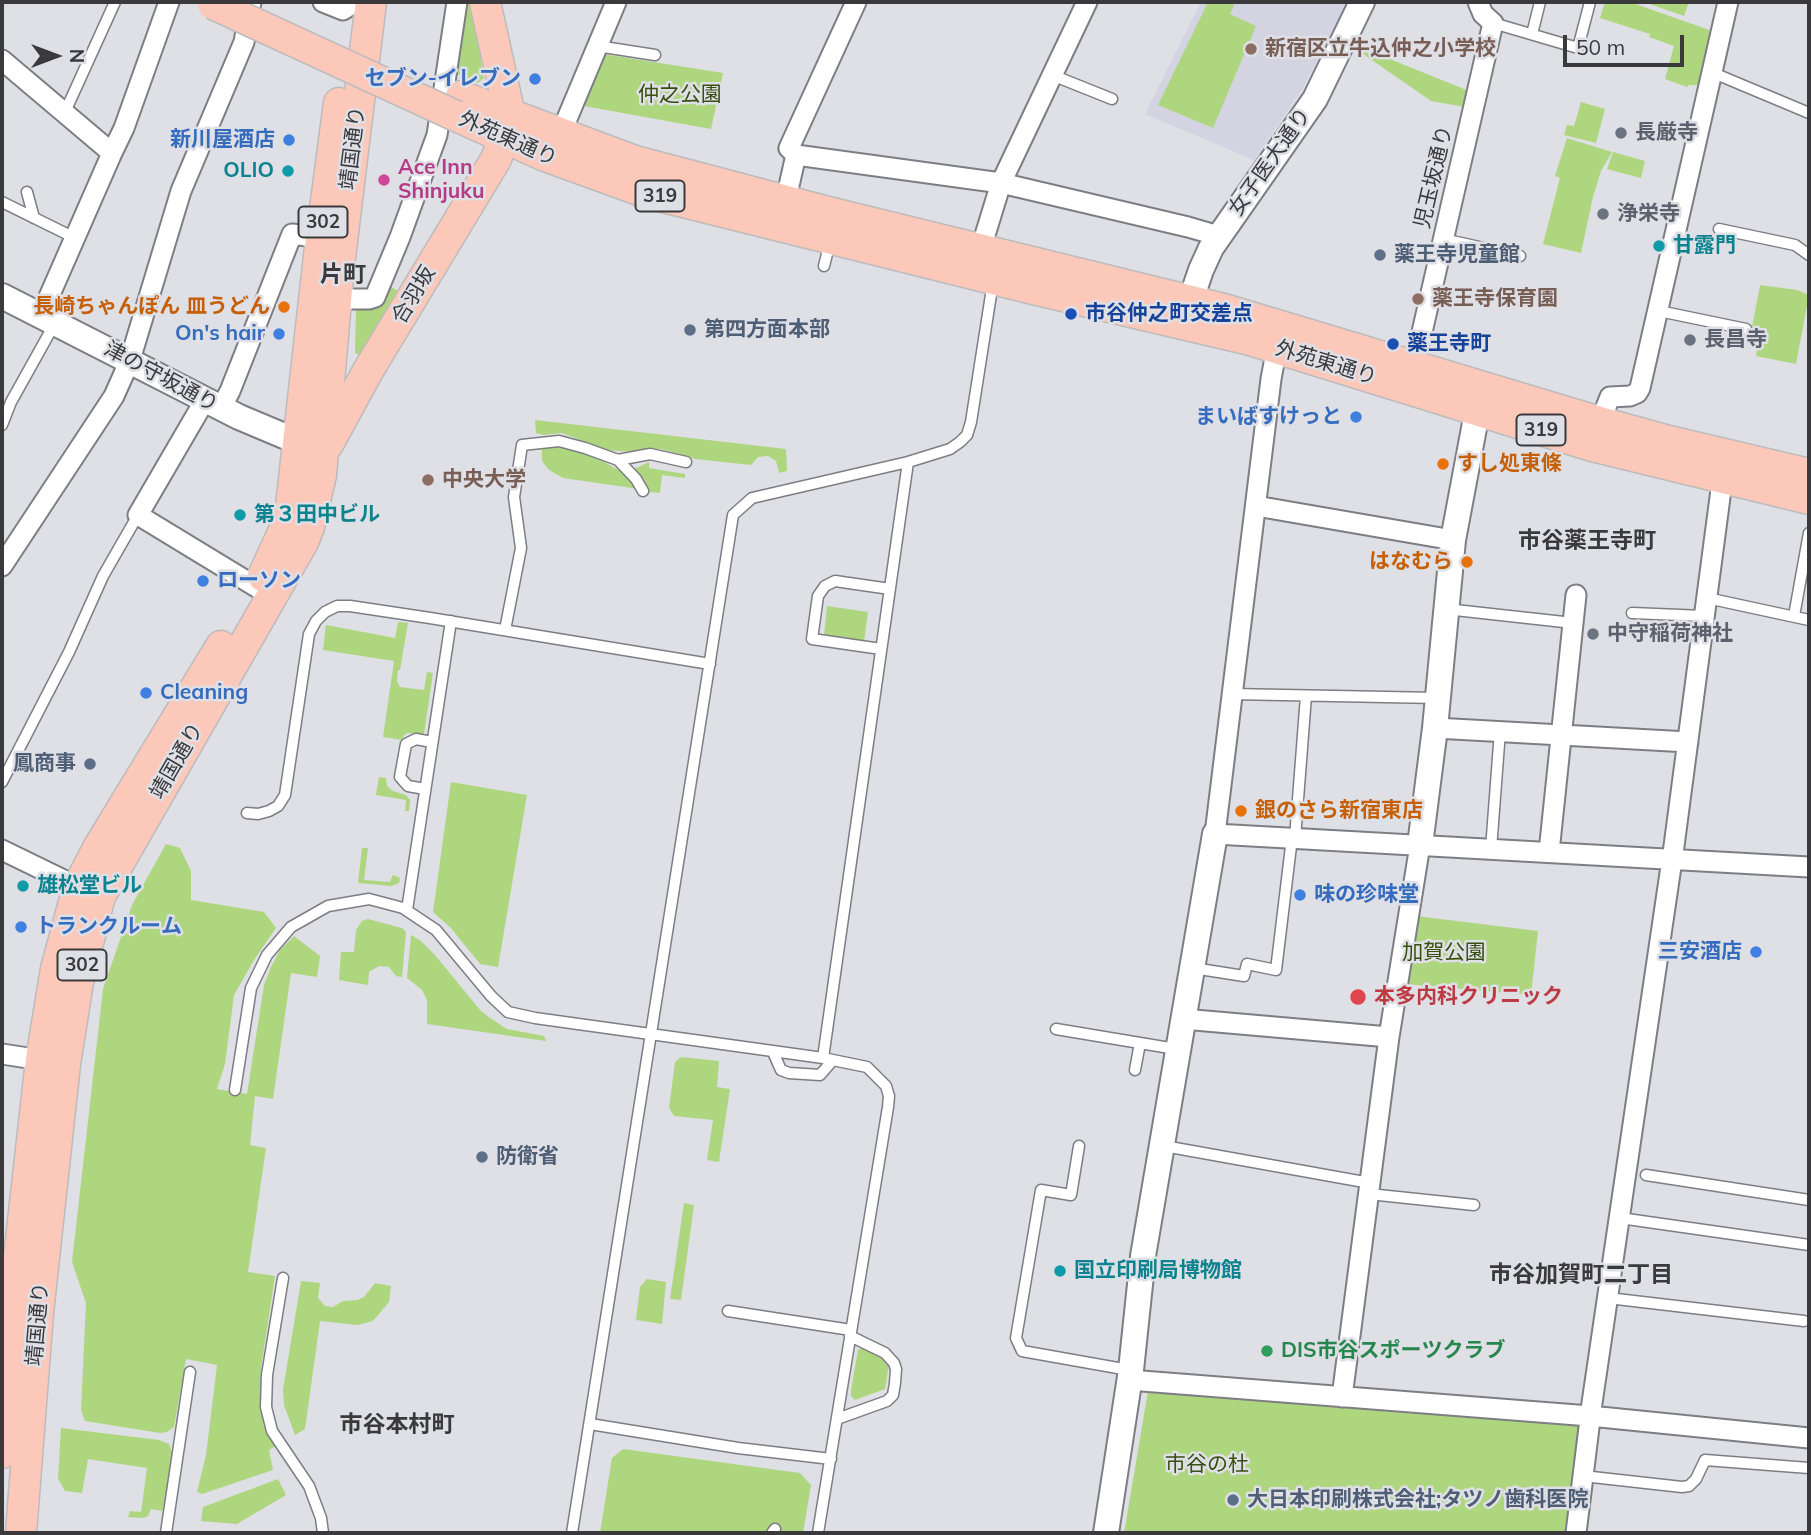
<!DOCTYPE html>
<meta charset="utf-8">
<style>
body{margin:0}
#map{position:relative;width:1811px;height:1535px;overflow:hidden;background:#dfdfe6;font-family:Mulish,sans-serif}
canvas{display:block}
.frame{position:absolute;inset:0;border:4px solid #3a3a3d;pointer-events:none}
.north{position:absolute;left:21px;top:21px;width:70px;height:70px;-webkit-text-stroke:5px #dfdfe6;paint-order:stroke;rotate:90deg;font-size:19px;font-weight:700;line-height:28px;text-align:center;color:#3a3a3d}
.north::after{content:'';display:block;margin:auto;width:24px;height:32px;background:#3a3a3d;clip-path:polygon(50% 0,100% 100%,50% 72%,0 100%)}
.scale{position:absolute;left:1563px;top:35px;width:121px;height:32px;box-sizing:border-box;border:4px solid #3a3a3d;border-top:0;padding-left:9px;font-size:21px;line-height:24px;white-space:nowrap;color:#3a3a3d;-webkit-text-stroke:5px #dfdfe6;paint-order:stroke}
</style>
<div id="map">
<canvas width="1811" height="1535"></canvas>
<div class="frame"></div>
<div class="north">N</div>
<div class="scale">50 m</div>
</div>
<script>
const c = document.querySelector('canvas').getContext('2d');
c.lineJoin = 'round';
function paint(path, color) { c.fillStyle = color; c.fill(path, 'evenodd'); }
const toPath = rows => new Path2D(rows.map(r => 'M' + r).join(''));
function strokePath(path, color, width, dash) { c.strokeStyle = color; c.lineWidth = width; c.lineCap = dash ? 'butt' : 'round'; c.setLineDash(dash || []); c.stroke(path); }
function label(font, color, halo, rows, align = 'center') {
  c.font = font + ' Mulish,"Noto Sans JP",sans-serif'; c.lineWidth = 5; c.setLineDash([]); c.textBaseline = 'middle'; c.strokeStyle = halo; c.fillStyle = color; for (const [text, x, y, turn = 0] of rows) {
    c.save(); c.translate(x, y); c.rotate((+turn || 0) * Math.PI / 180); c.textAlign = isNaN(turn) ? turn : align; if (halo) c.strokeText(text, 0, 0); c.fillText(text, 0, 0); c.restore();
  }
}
paint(toPath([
 [1201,2,1347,2,1303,88,1254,160,1145,114]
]), '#d4d3e1');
paint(toPath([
 [465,2,471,2,484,78,478,83,455,73],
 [1208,2,1235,2,1230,14,1256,26,1213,128,1158,105],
 [1605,2,1630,2,1712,31,1701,85,1689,85,1687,87,1665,79,1674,46,1649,37,1650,34,1600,18],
 [1644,2,1689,2,1684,16],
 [1360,47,1469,91,1465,107,1431,101,1359,51],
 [603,54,723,73,711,129,584,106,582,101],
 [1581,102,1605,109,1596,143,1564,135,1567,125,1574,126],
 [1567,138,1612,152,1601,171,1593,197,1581,253,1543,244,1560,178,1555,176],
 [1613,152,1645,161,1641,178,1607,169],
 [1760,285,1797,290,1809,295,1796,364,1756,356,1759,336,1751,333],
 [391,287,400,292,361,356,355,353,356,309,378,307],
 [535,420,786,449,787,471,779,473,776,461,768,456,758,457,751,465,695,459,661,449,632,452,607,450,562,433,544,435,536,433],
 [551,445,563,446,597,458,622,472,639,489,563,478,549,470,542,461,542,449],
 [649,462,649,468,685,474,685,478,662,475,660,493,648,492,644,480,634,469],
 [827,606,868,612,864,641,824,636],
 [398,622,408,623,400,670,398,670,397,681,400,687,424,690,427,672,433,673,424,734,407,733,404,735,402,740,383,737,394,661,323,650,326,625,395,638],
 [379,777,386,778,387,786,393,791,406,795,410,800,409,811,405,811,406,800,376,795],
 [451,782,527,795,498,967,480,964,450,927,433,912],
 [166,844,180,848,191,871,191,900,264,912,276,928,254,960,234,995,225,1064,217,1089,247,1094,264,985,271,967,280,950,294,936,320,956,317,977,291,973,273,1099,255,1096,250,1145,266,1148,248,1272,275,1276,261,1368,260,1399,264,1423,276,1446,269,1450,273,1470,202,1494,197,1492,206,1455,217,1365,186,1359,174,1427,167,1432,160,1433,85,1421,81,1410,86,1303,72,1262,103,989,132,905],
 [362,848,368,848,364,880,390,882,393,875,400,878,399,883,392,886,358,883],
 [1416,916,1538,931,1531,995,1405,984],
 [368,919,402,928,406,932,402,977,396,976,389,967,379,966,369,972,368,985,339,980,341,952,354,952,356,930,362,921],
 [411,935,421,941,434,954,481,1011,490,1018,507,1029,544,1036,546,1041,427,1024,427,1000,422,990,407,978],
 [681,1057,719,1061,717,1087,730,1089,719,1162,707,1160,713,1120,674,1116,669,1108,675,1062],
 [684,1203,694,1205,681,1300,670,1299],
 [647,1279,666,1282,662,1324,636,1320,640,1287],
 [301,1281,320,1283,318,1298,325,1306,333,1307,343,1301,357,1300,364,1297,375,1283,391,1286,389,1302,373,1321,358,1325,320,1321,305,1429,295,1435,284,1405,283,1389],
 [864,1346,889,1364,885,1389,855,1400,851,1396,851,1390,858,1350],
 [1148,1391,1579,1423,1567,1533,1124,1533],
 [61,1428,159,1440,169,1444,173,1454,163,1511,151,1509,148,1516,143,1518,128,1517,130,1511,141,1512,147,1468,88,1459,82,1493,65,1491,58,1479],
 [623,1449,800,1473,811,1485,803,1533,600,1533,612,1458],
 [278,1479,286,1495,237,1524,201,1521,203,1507]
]), '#aed67e');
const service = toPath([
 [1493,23,1578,48,1590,2],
 [1532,34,1540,2],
 [597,46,655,55],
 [1711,72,1809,113],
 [1052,75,1112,99],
 [65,112,115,2],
 [27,192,34,218],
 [2,202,75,238],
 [1719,229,1795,245,1809,255],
 [1443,239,1520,256],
 [824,266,830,242],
 [1659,311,1746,329],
 [2,425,11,402,55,323],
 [618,460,636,479,643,491],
 [1707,598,1809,620],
 [1446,609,1573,623],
 [1632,613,1704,616],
 [1794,616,1809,533],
 [505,630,521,548,514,497,522,445,559,441,585,448,618,460,650,454,686,462],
 [881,649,812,639,818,596,825,586,835,581,890,589],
 [1231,694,1437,698],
 [2,782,69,652,103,576,138,515],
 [425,789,408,786,400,777,406,744,416,739,432,742],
 [247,813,258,814,269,811,278,806,285,795,309,634,316,621,325,612,337,606,350,606,430,618,710,664],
 [1295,838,1306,696],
 [1491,849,1500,731],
 [407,910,451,621],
 [1193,968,1244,976,1247,964,1276,970,1292,838],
 [1056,1029,1176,1049],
 [773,1052,781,1070,789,1073,820,1075,833,1060],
 [823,1058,908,462],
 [1135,1070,1140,1043],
 [235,1090,251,988,267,955,291,927,328,906,369,899,403,908,436,930,491,996,508,1012,535,1018,823,1058,867,1067,886,1086,889,1096,888,1107,818,1533],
 [1079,1146,1071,1195,1041,1190,1016,1338,1022,1351,1129,1370],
 [1164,1146,1370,1183],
 [1646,1175,1809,1200],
 [1369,1194,1474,1205],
 [1620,1218,1809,1245],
 [283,1278,267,1375,266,1407,272,1431,309,1486,321,1518,323,1533],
 [1608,1298,1804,1321],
 [728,1311,851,1330],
 [837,1419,887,1401,893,1395,895,1383,896,1369,894,1363,885,1353,850,1336],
 [590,1424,738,1448,831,1459],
 [1583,1476,1682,1487,1689,1486,1696,1479,1705,1460,1809,1468],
 [166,1533,190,1372],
 [572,1533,733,515,752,498,908,462,950,449,960,442,967,435,971,422,993,282],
 [772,1533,775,1529]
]);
const minor = toPath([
 [323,2,343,10,353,3],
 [856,2,789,148,796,155,1001,183,1188,227,1219,236],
 [2,60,112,153,41,315],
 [561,133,616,2],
 [112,153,124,128,169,2],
 [783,212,796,155],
 [978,258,1001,183,1087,2],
 [336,299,369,299,375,297,400,237,437,135,457,2],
 [1277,347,1271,379,1215,834,1809,867],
 [1414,367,1493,23,1483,14,1478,2],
 [205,400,138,515,258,588],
 [221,408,230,391,292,234,314,237,320,247],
 [1600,422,1610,397,1630,396,1637,393,1640,388,1728,2],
 [1256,506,1453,540],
 [2,566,114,396,130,360,181,191,244,42,251,2],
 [1435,728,1688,742],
 [2,850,78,887],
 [1549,852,1576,595],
 [1183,1019,1389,1037],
 [2,1054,41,1060],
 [1130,1377,1142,1381,1590,1416,1809,1438],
 [1342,1397,1389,1037,1420,845],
 [1576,1533,1592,1403,1674,846,1724,467]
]);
const tertiary = toPath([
 [2,296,239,417,315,449],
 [1185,317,1201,270,1211,248,1315,99,1362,2],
 [1420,845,1435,728,1453,540,1481,391],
 [1106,1533,1131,1370,1143,1256,1215,834]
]);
const primary = toPath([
 [461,96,635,161,828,212,1224,309,1600,422,1665,440,1809,474],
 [456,116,545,156,647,193,1033,289,1250,340,1592,446,1809,499],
 [328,444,369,369,496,159,504,138,510,115,485,2],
 [263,576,285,528,291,506,320,247,339,103],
 [2,1453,13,1311,41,1060,56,969,78,887,98,848,221,646],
 [21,1533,38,1313,65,1064,78,982,100,896,303,542,309,527,321,475,339,266,371,2]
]);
strokePath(service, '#7d7d84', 13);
strokePath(minor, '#7d7d84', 23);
strokePath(tertiary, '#7d7d84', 28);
strokePath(primary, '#bcbcbd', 33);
strokePath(service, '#fff', 10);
strokePath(minor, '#fff', 19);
strokePath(tertiary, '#fff', 24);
strokePath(primary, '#fbc8b9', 30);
const primaryBridge = toPath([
 [213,4,456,116]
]);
strokePath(primaryBridge, '#bcbcbd', 33, []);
strokePath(primaryBridge, '#fbc8b9', 30);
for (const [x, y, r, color] of [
 [1251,49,7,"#8d6e63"],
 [535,79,7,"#3f7fe0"],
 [1621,133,7,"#6b7280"],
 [289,140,7,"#3f7fe0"],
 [288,171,7,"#0f9aa8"],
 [384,180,7,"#d1479c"],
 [1603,214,7,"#6b7280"],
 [1659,246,7,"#0f9aa8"],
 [1380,255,7,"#5c6f8a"],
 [1418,299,7,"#8d6e63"],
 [284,307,7,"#e8710a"],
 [1071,314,7,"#1a4fb4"],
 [690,330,7,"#5c6f8a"],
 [279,334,7,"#3f7fe0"],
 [1690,340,7,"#6b7280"],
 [1393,344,7,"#1a4fb4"],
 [1356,417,7,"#3f7fe0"],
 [1443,464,7,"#e8710a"],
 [428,480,7,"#8d6e63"],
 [240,515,7,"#0f9aa8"],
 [1467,562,7,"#e8710a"],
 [203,581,7,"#3f7fe0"],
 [1593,634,7,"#6b7280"],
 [146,693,7,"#3f7fe0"],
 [90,764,7,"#5c6f8a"],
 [1241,811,7,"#e8710a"],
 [23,886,7,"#0f9aa8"],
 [1300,895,7,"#3f7fe0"],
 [21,927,7,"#3f7fe0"],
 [1756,952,7,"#3f7fe0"],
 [1358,997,9,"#e0444e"],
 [482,1157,7,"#5c6f8a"],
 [1060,1271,7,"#0f9aa8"],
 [1267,1351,7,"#2e9e5b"],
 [1233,1500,7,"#5c6f8a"]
]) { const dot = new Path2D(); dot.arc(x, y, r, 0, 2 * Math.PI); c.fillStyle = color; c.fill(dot); strokePath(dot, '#dfdfe6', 2.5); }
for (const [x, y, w] of [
 [660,196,49],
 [323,222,49],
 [1541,430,49],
 [82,965,49]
]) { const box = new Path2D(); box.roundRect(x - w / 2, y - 15.5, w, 31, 5); c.fillStyle = '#dfdfe6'; c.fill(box); strokePath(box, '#3a3a3d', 2); }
label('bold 19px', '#3a3a3d', null, [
 ["319",660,196],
 ["302",323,222],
 ["319",1541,430],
 ["302",82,965]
]);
label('bold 21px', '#785e54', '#dfdfe6', [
 ["新宿区立牛込仲之小学校",1265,49],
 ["薬王寺保育園",1432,299],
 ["中央大学",442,480]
], 'left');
label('bold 21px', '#366cbe', '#dfdfe6', [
 ["セブン-イレブン",521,79],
 ["新川屋酒店",275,140],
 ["On's hair",265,334],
 ["まいばすけっと",1342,417],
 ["ローソン",217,581,"left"],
 ["Cleaning",160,693,"left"],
 ["味の珍味堂",1314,895,"left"],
 ["トランクルーム",35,927,"left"],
 ["三安酒店",1742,952]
], 'right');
label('21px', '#37500f', '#dfdfe6', [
 ["仲之公園",680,95],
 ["加賀公園",1444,953],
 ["市谷の杜",1207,1465]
]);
label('bold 21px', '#5b616d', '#dfdfe6', [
 ["長厳寺",1635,133],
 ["浄栄寺",1617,214],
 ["長昌寺",1704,340],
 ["中守稲荷神社",1607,634]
], 'left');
label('21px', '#3a3a3d', '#dfdfe6', [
 ["外苑東通り",508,139,24],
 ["靖国通り",353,148,-83],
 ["女子医大通り",1270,162,-55],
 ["児玉坂通り",1434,177,-77],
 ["合羽坂",414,295,-59],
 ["外苑東通り",1326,363,17],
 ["津の守坂通り",161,377,28],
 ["靖国通り",177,761,-60],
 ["靖国通り",38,1324,-85]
]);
label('bold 21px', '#b23c85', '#dfdfe6', [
 ["Ace Inn",398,168],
 ["Shinjuku",398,192]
], 'left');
label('bold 21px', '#0d838f', '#dfdfe6', [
 ["OLIO",274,171,"right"],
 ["甘露門",1673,246],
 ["第３田中ビル",254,515],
 ["雄松堂ビル",37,886],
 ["国立印刷局博物館",1074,1271]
], 'left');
label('bold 21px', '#4e5e75', '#dfdfe6', [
 ["薬王寺児童館",1394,255],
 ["第四方面本部",704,330],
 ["鳳商事",76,764,"right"],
 ["防衛省",496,1157],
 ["大日本印刷株式会社;タツノ歯科医院",1247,1500]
], 'left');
label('bold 21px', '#c56008', '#dfdfe6', [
 ["長崎ちゃんぽん 皿うどん",270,307],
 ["すし処東條",1457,464,"left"],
 ["はなむら",1453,562],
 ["銀のさら新宿東店",1255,811,"left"]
], 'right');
label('bold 21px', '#164399', '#dfdfe6', [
 ["市谷仲之町交差点",1085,314],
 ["薬王寺町",1407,344]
], 'left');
label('bold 21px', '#be3a42', '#dfdfe6', [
 ["本多内科クリニック",1374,997]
], 'left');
label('bold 21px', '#27864d', '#dfdfe6', [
 ["DIS市谷スポーツクラブ",1281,1351]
], 'left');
label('bold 23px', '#3a3a3d', '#dfdfe6', [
 ["片町",343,275],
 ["市谷薬王寺町",1587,541],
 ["市谷加賀町二丁目",1581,1275],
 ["市谷本村町",397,1425]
]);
</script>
